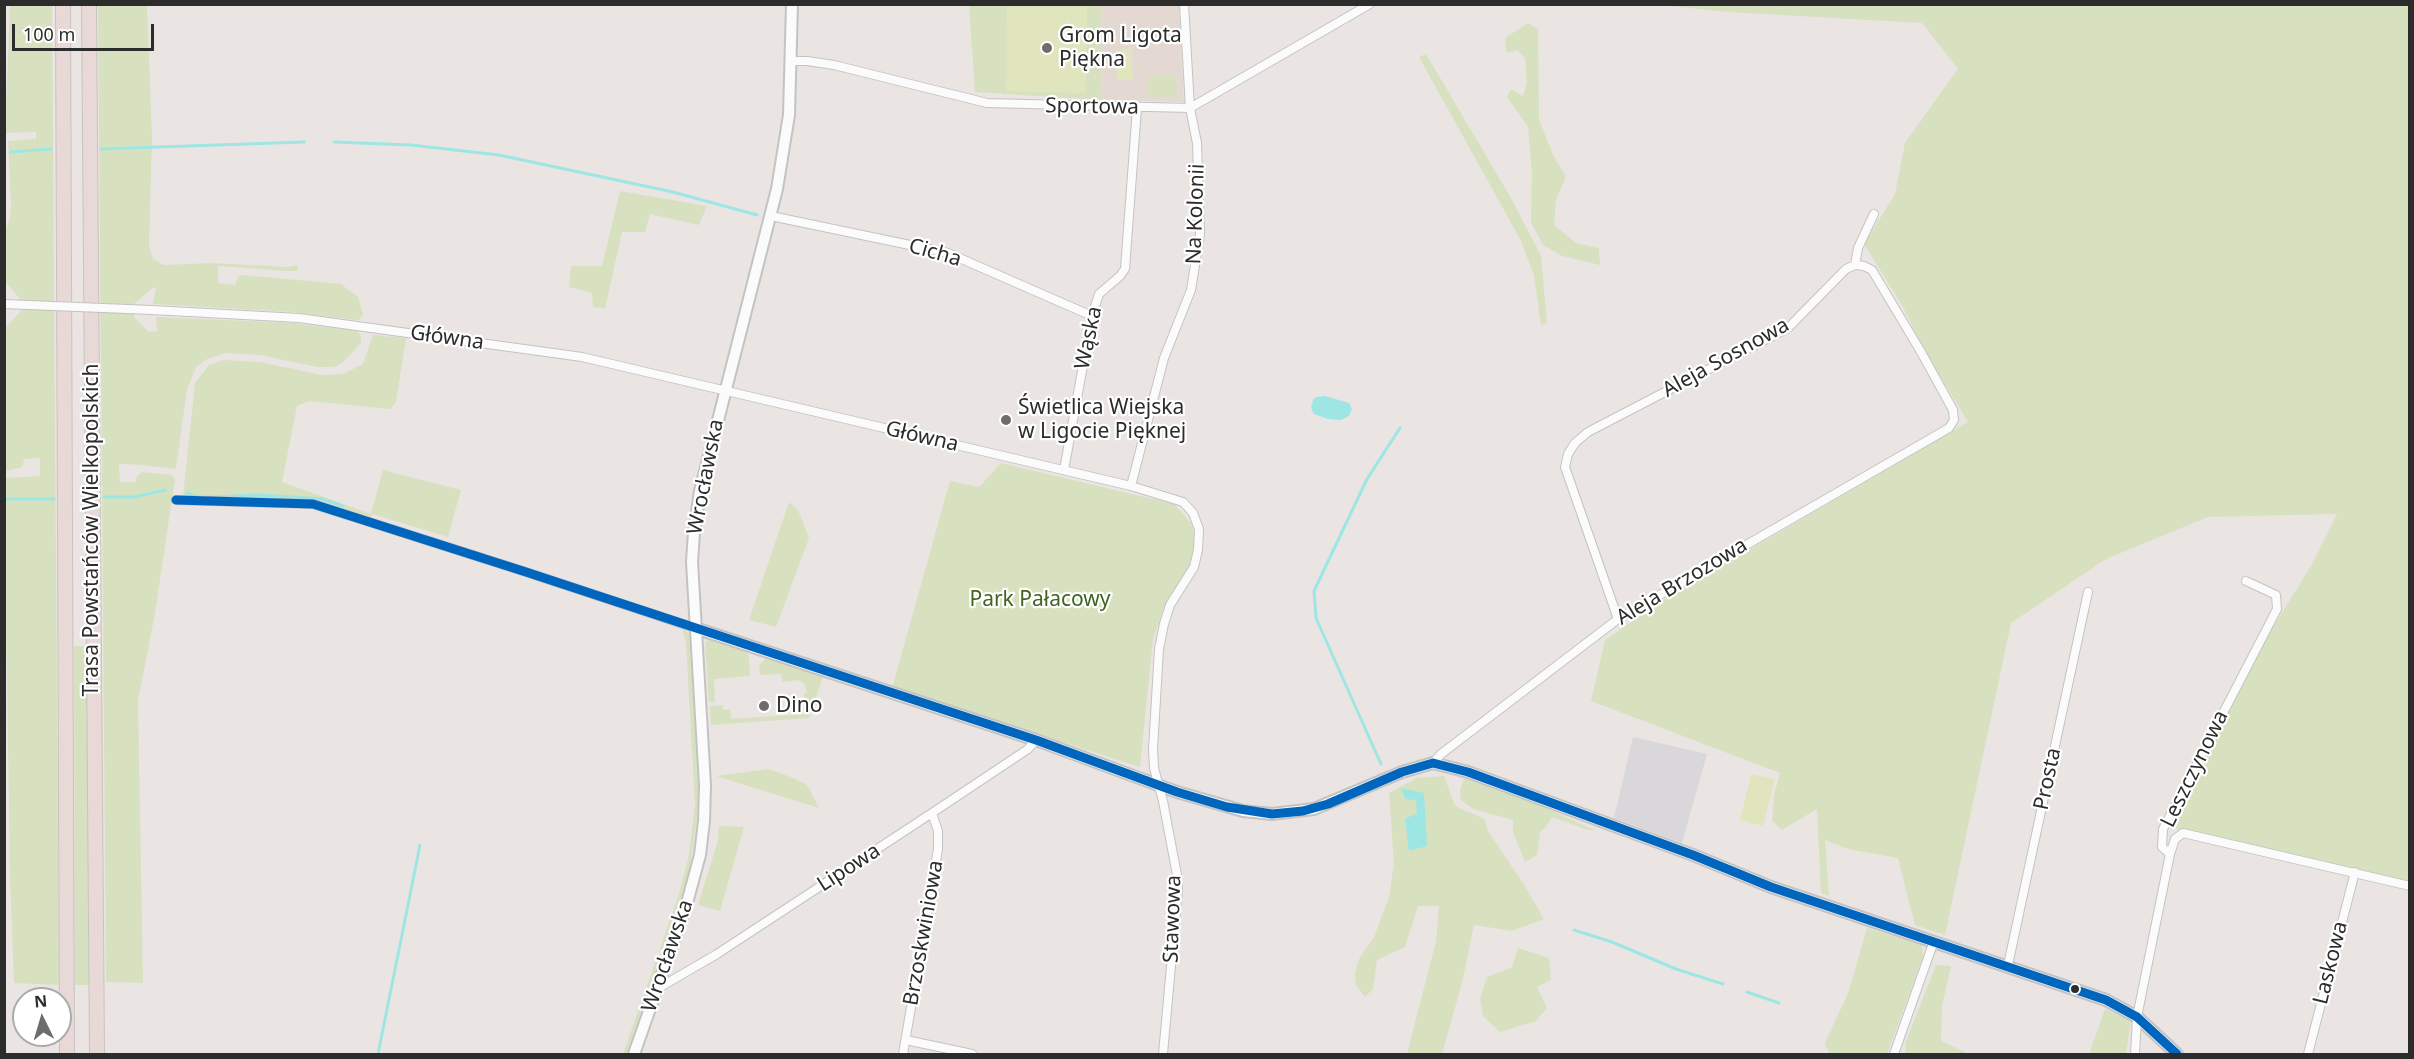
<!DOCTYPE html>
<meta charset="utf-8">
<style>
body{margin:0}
#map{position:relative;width:2414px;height:1059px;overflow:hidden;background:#eae5e3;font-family:"Noto Sans",sans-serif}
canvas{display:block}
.frame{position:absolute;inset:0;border:6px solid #2c2c2c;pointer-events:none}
.north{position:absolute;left:12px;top:987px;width:60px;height:60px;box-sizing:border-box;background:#fff;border:2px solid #ababab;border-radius:50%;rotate:355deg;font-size:16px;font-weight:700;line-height:24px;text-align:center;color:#2c2c2c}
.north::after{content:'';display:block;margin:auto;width:21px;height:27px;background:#6e6d6c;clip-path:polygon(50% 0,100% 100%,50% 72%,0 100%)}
.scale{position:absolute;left:12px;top:24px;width:142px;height:27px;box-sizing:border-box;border:3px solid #2c2c2c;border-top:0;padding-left:8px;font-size:18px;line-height:21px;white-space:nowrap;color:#2c2c2c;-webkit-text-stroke:4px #fff;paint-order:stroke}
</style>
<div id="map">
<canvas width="2414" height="1059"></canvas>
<div class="frame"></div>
<div class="north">N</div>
<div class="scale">100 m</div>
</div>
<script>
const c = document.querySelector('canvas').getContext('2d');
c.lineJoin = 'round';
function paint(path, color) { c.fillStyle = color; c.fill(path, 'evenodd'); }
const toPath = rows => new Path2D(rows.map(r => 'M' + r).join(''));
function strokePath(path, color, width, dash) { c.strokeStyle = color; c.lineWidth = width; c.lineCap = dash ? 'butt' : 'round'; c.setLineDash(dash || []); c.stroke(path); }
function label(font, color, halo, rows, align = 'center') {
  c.font = font + ' "Noto Sans",sans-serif'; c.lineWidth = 4.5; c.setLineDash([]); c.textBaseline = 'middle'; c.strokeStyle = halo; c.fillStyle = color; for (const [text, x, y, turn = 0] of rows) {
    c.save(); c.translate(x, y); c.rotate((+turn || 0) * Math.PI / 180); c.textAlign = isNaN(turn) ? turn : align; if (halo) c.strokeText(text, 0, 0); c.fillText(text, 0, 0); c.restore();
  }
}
paint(toPath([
 [1633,737,1707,754,1682,843,1614,818]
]), '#d9d7da');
paint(toPath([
 [1101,5,1179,5,1184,102,1102,100]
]), '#e4d9d2');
paint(toPath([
 [10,5,52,5,59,985,14,983,10,878,4,478,40,476,40,458,24,459,23,465,20,468,5,471,5,328,21,311,19,298,5,281,5,233,10,217,11,204,8,141,36,139,36,132,5,133],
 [98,5,147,5,152,137,149,245,153,259,164,265,211,263,288,267,297,265,298,271,287,271,218,266,218,283,235,285,239,276,243,275,341,284,358,297,363,314,359,320,356,320,293,312,153,304,156,288,154,287,135,303,134,317,149,332,157,331,156,317,294,323,358,331,361,336,361,342,355,350,342,363,334,367,317,367,260,355,226,353,207,359,196,367,187,389,176,469,143,465,119,464,120,482,136,482,137,476,142,472,171,475,175,479,155,613,138,701,143,983,106,982],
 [969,5,1101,5,1102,100,975,92],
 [1661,5,2409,5,2409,881,2172,828,2173,814,2236,687,2311,566,2337,514,2208,517,2106,559,2011,623,1945,935,1915,925,1898,858,1848,849,1825,840,1829,896,1821,893,1817,809,1782,830,1772,821,1774,795,1780,773,1591,701,1605,640,1660,602,1968,422,1922,346,1903,307,1864,244,1895,194,1905,143,1958,69,1922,23,1728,12],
 [1528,23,1538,29,1539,120,1554,157,1566,176,1556,201,1554,225,1576,243,1599,248,1600,265,1562,256,1543,245,1531,223,1532,172,1528,127,1507,97,1511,89,1523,96,1527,83,1525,58,1517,50,1507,53,1505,38],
 [1426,54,1511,198,1541,256,1547,323,1541,325,1534,275,1520,239,1419,57],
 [1148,76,1175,76,1177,98,1149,98],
 [620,191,707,206,699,225,650,214,645,232,622,232,605,309,593,307,592,293,569,287,571,266,602,266],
 [373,335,406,338,396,402,390,409,309,401,297,406,282,482,371,514,383,470,461,490,448,537,372,514,371,517,323,502,183,497,195,383,209,365,223,360,260,362,322,375,343,374,363,364],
 [1001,463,1174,504,1191,523,1196,539,1194,558,1164,607,1153,639,1140,767,892,688,950,481,979,487],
 [789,502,798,510,809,538,776,627,749,620],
 [682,627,689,634,698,769,698,809,690,869,664,951,660,949,679,894,689,855,695,805,686,643],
 [708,640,747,652,749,658,750,676,714,679,715,702,709,702,705,643],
 [74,646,89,646,90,985,75,985],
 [766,658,823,676,809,718,711,725,710,706,723,705,723,710,730,709,731,719,806,714,804,693,807,693,804,684,799,680,782,682,781,674,760,675,759,666],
 [768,769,791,777,807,785,819,808,716,776],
 [1444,776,1455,806,1485,819,1488,831,1523,883,1544,919,1512,931,1474,925,1462,983,1442,1054,1407,1054,1436,941,1439,906,1418,906,1405,947,1377,960,1373,989,1365,997,1356,985,1355,973,1359,959,1374,937,1389,897,1394,863,1389,793,1417,778],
 [1464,778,1531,801,1596,831,1588,830,1552,817,1546,827,1540,832,1537,855,1525,862,1513,832,1513,820,1473,809,1461,800,1460,790],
 [719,826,744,827,720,911,698,905,718,840],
 [1867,928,1922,945,1923,957,1887,1054,1829,1054,1825,1043,1849,991],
 [1518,948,1549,958,1551,980,1537,987,1547,1008,1536,1021,1500,1032,1483,1016,1480,998,1487,977,1512,967],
 [658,955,662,956,648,996,628,1054,623,1054],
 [1936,965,1951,966,1942,1006,1941,1041,1969,1054,1905,1054,1906,1041],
 [2105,1009,2131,1021,2126,1054,2089,1054]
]), '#d7e1bf');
paint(toPath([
 [1007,5,1087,5,1086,93,1006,91],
 [1131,49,1133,79,1117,80,1116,50],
 [1751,774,1775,779,1763,826,1740,820]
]), '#e1e5bd');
paint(toPath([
 [1325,396,1349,403,1352,409,1349,416,1341,420,1328,419,1314,414,1311,408,1313,400,1316,397],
 [1401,788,1424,793,1427,846,1409,851,1405,819,1417,813,1416,800,1405,799]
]), '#9de6e4');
strokePath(toPath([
 [334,142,411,145,499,155,673,192,757,215],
 [101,149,304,142],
 [11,152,51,149],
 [187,493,196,497],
 [104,497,134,497,166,490],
 [211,497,257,495,293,497,323,499,343,506],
 [6,499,54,499],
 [1381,764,1316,618,1314,591,1367,479,1400,428],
 [1574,930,1612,942,1676,969,1723,984],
 [1747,992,1779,1003],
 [378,1054,420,845]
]), '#9de6e4', 3);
const street = toPath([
 [790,61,807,61,834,65,987,103,1190,108,1370,4],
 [771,216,948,253,1092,316],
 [1855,265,1858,248,1874,214],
 [152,310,299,318,582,357,1131,486,1183,502,1193,513,1199,529,1198,550,1194,567,1170,605,1164,624,1159,649,1153,749,1154,768,1163,801,1177,875,1178,889,1163,1054],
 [1064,470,1092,316,1099,294,1120,276,1125,269,1137,108],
 [1131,486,1164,358,1191,290,1200,234,1197,143,1190,108,1184,4],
 [176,500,313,504,526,572,695,628],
 [1433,763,1441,754,1618,619,1949,428,1954,420,1953,410,1921,352,1872,270,1864,266,1855,265,1846,269,1788,328,1588,432,1575,443,1568,454,1565,467,1618,619],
 [2170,854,2175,839,2183,833,2410,886],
 [2008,965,2088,592],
 [657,989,717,954,932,813,1028,749,1036,740],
 [906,1040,972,1054],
 [903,1054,938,849,938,831,932,813],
 [1894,1054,1934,941],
 [2135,1054,2137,1017,2170,854,2162,847,2163,829,2277,609,2276,595,2246,581],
 [2308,1054,2355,872]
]);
const secondary = toPath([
 [695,628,1036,740,1177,792,1243,811,1272,814,1314,809,1402,772,1433,763,1468,772,1693,855,1771,887,2106,1000,2137,1017,2177,1054],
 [634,1054,687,903,700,855,704,821,705,785,692,562,694,532,700,491,777,189,789,115,792,4]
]);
const highway = toPath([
 [63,4,67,1054],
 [89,4,97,1054]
]);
strokePath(street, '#c4c3c3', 10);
strokePath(secondary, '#c4c3c3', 14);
strokePath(highway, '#c6c3c2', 16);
strokePath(street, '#fcfbfb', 8);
strokePath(secondary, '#fcfbfb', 10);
strokePath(highway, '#e8d9d6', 14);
const streetBridge = toPath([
 [4,304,152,310]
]);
strokePath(streetBridge, '#c4c3c3', 10, []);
strokePath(streetBridge, '#fcfbfb', 8);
strokePath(toPath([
 [176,500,313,504,526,572,1036,740,1177,792,1227,807,1272,814,1303,811,1328,804,1402,772,1433,763,1468,772,1693,855,1771,887,2106,1000,2137,1017,2177,1054]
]), '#0065bd', 9);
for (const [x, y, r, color] of [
 [1047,48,6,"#6e6d6c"],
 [1006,420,6,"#6e6d6c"],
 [764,706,6,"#6e6d6c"],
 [2075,989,5,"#2c2c2c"]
]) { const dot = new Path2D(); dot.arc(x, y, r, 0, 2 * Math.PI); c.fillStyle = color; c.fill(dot); strokePath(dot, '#fff', 2); }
label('21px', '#2c2c2c', '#fff', [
 ["Grom Ligota",1059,36],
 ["Piękna",1059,60],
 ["Świetlica Wiejska",1018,408],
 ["w Ligocie Pięknej",1018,432],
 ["Dino",776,706]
], 'left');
label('21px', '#2c2c2c', '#fff', [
 ["Sportowa",1092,107,1],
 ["Na Kolonii",1196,214,-88],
 ["Cicha",935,253,16],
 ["Główna",447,338,8],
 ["Wąska",1089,338,-78],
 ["Aleja Sosnowa",1726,358,-29],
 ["Główna",922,437,13],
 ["Wrocławska",706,477,-79],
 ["Trasa Powstańców Wielkopolskich",92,530,-90],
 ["Aleja Brzozowa",1682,582,-31],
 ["Leszczynowa",2195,769,-64],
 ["Prosta",2048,779,-78],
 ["Lipowa",849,868,-33],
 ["Stawowa",1173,919,-88],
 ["Brzoskwiniowa",924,933,-80],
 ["Wrocławska",668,956,-71],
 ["Laskowa",2331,963,-76]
]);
label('21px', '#416521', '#fff', [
 ["Park Pałacowy",1040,600]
]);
</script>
